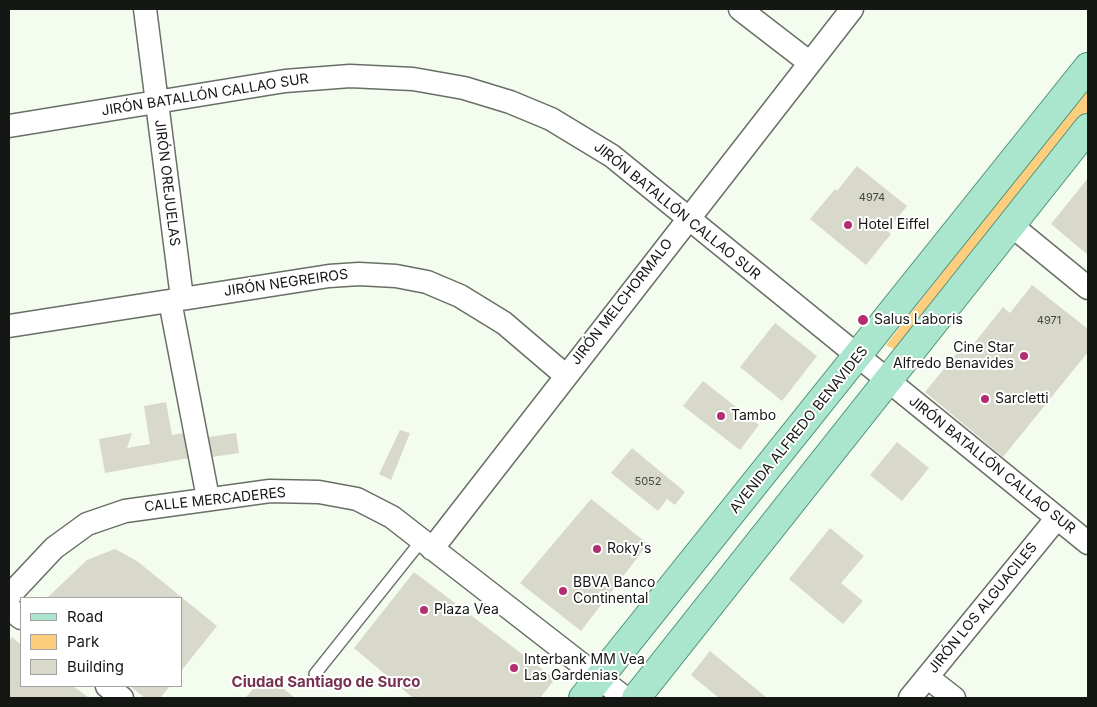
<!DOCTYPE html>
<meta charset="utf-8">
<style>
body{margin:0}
#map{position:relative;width:1097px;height:707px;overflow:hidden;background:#f3fcef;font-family:Inter,sans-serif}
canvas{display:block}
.frame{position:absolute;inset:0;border:10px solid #141713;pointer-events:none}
.legend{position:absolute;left:20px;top:597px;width:162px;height:90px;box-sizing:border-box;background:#fff;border:1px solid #a1a2a1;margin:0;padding:6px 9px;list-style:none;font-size:15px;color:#141713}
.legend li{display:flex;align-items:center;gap:10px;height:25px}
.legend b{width:25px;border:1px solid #a1a2a1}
</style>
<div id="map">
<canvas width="1097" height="707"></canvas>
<div class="frame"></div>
<ul class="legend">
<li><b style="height:6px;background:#a9e6cd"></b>Road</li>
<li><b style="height:14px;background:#fdce7e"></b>Park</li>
<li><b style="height:14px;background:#d8d8cb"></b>Building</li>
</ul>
</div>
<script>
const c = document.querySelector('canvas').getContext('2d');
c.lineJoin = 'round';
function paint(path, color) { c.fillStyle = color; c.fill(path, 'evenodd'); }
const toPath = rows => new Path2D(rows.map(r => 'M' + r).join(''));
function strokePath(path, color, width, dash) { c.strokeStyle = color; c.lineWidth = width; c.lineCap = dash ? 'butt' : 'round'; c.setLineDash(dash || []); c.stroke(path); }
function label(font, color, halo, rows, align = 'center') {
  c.font = font + ' Inter,sans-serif'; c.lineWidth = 4; c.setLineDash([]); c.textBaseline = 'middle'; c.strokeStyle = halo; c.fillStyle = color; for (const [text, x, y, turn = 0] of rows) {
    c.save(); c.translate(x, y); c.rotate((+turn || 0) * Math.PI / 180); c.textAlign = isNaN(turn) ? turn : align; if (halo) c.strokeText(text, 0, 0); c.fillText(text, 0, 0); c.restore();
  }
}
paint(toPath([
 [1088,86,1088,114,899,352,886,345]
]), '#fdce7e');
paint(toPath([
 [857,166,907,206,887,231,891,234,866,265,810,219,835,189,837,191],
 [1088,178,1088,255,1051,224],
 [1032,285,1088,329,1088,352,1003,457,925,392,966,342,972,346,1003,307,1010,313],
 [775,323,817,356,782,401,740,367],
 [703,381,759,425,740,450,683,406],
 [166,402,172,435,184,433,189,458,105,473,99,439,132,433,127,448,150,444,144,406],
 [400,430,410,433,391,480,379,474],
 [236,433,239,453,212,457,209,437],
 [897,442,929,468,902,501,870,475],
 [632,448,685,492,675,505,667,499,658,511,611,473],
 [591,499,648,544,581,631,520,583],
 [830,528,864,556,841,583,863,601,843,624,789,579],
 [115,549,137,561,217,626,181,671,181,598,47,598,87,560],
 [414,572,555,679,540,698,413,698,354,648],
 [12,637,21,645,21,686,73,686,89,698,9,698,9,641],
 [710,651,767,698,719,698,691,675],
 [266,674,295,698,245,698],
 [130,686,170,686,160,698,145,698]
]), '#d8d8cb');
const lane = toPath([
 [315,674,422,540]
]);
const street = toPath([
 [145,9,182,298],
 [740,9,810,63],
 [9,126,285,81,350,76,413,79,464,88,510,102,551,119,612,156,1088,543],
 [1011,225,1088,288],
 [170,301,208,498],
 [9,326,329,276,359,274,396,276,427,282,460,296,504,323,565,375],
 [432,549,852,9],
 [9,596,54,548,87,524,125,511,270,491,319,492,357,499,392,517,625,698],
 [9,608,21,618],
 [927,677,954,698],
 [107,686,122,698],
 [910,698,1057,518]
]);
const primary = toPath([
 [583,698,1088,67],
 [636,698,1088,128]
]);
strokePath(lane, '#686f65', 14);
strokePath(street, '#686f65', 25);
strokePath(primary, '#4f9276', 30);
strokePath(lane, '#fff', 11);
strokePath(street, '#fff', 22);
strokePath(primary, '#a9e6cd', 28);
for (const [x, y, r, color] of [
 [848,225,5,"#b32d71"],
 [863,320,6,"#b32d71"],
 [1024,356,5,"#b32d71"],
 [985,399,5,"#b32d71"],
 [721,416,5,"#b32d71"],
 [597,549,5,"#b32d71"],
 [563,591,5,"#b32d71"],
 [424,610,5,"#b32d71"],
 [514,668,5,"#b32d71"]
]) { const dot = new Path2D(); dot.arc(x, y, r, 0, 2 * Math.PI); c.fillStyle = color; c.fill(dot); strokePath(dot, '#fff', 2); }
label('11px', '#454741', null, [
 ["4974",872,198],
 ["4971",1049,321],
 ["5052",648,482]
]);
label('14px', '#141713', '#fff', [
 ["JIRÓN BATALLÓN CALLAO SUR",205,95,-9],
 ["JIRÓN OREJUELAS",167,183,83],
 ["JIRÓN BATALLÓN CALLAO SUR",677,211,39],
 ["JIRÓN NEGREIROS",286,283,-8],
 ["JIRÓN MELCHORMALO",622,302,-52],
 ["AVENIDA ALFREDO BENAVIDES",799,430,-51],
 ["JIRÓN BATALLÓN CALLAO SUR",992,465,39],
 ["CALLE MERCADERES",215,500,-6],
 ["JIRÓN LOS ALGUACILES",983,608,-51]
]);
label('14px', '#141713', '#fff', [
 ["Hotel Eiffel",858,225],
 ["Salus Laboris",874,320],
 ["Cine Star",1014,348,"right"],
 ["Alfredo Benavides",1014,364,"right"],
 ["Sarcletti",995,399],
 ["Tambo",731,416],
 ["Roky's",607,549],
 ["BBVA Banco",573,583],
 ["Continental",573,599],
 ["Plaza Vea",434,610],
 ["Interbank MM Vea",524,660],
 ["Las Gardenias",524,676]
], 'left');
label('bold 15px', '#763350', '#fff', [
 ["Ciudad Santiago de Surco",326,682]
]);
</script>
